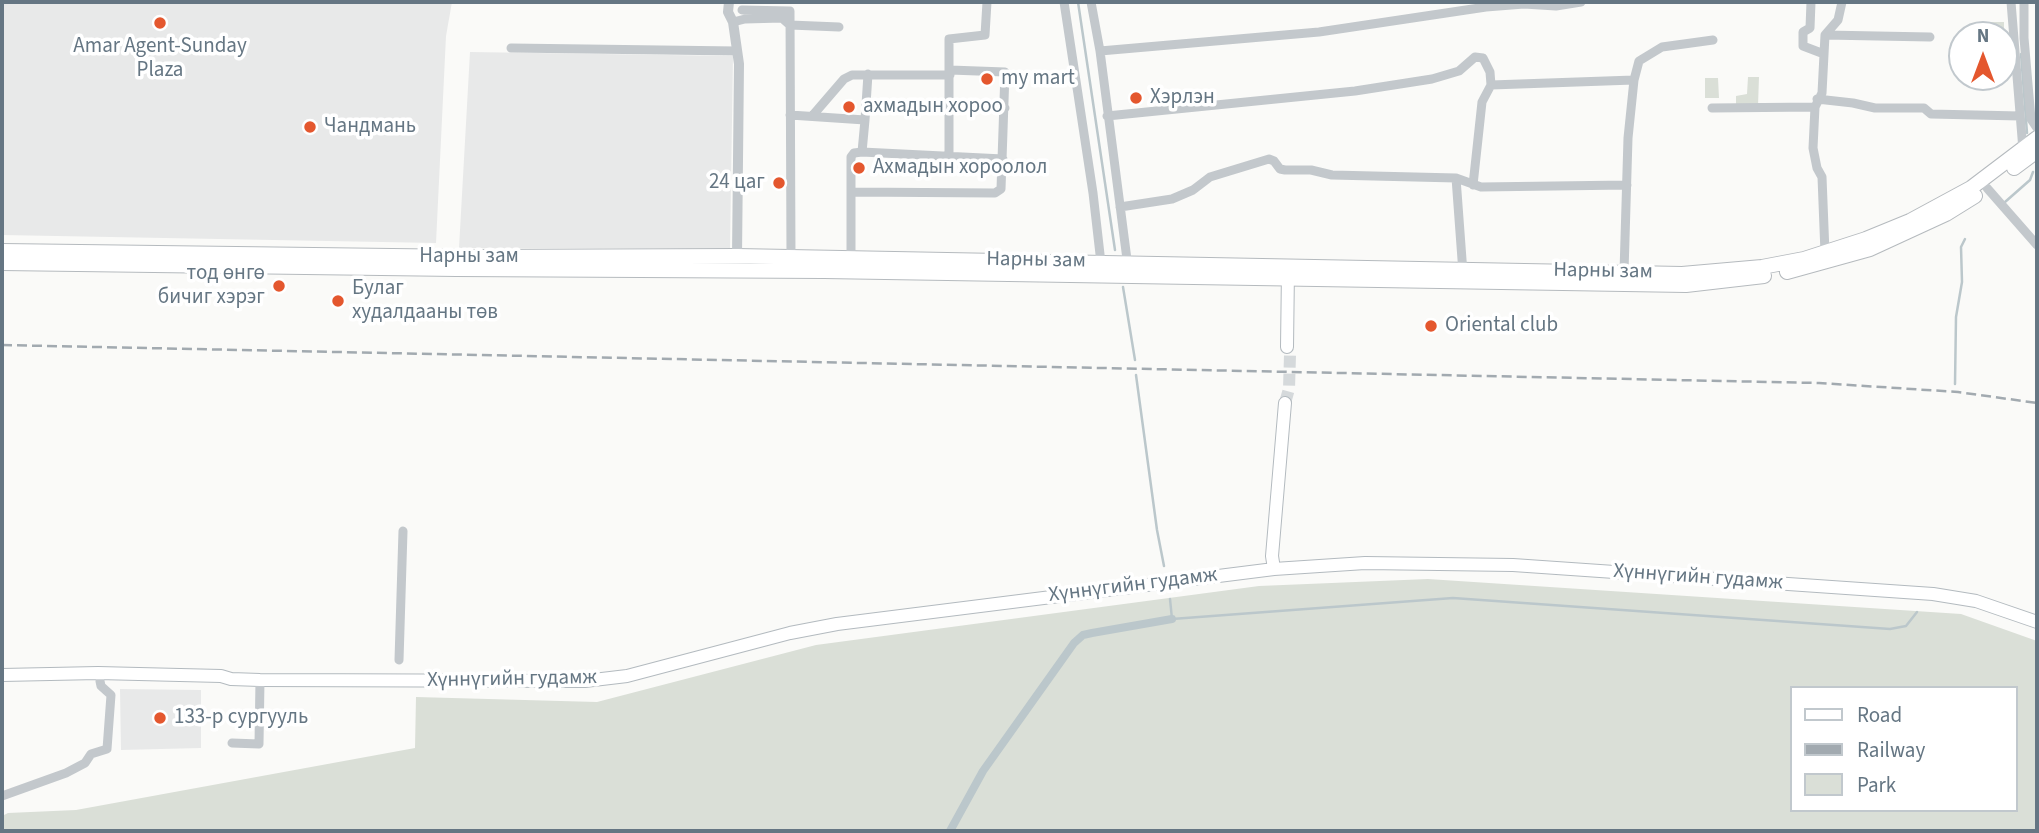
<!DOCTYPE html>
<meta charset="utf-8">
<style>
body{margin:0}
#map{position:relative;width:2039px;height:833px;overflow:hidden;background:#fafaf8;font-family:"Source Sans 3",sans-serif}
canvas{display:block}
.frame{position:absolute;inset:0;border:4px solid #657683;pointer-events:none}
.legend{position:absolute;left:1790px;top:686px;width:228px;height:126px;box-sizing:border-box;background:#fff;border:2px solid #c1c8cd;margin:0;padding:9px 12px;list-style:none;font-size:21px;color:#657683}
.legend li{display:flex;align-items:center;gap:14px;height:35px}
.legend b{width:35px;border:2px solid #c1c8cd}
.north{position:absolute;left:1948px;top:21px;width:70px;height:70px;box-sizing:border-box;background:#fff;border:2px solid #c1c8cd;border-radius:50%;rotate:0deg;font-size:19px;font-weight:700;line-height:28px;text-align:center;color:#657683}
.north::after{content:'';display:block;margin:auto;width:24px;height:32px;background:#e4572e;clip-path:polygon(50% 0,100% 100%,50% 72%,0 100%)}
</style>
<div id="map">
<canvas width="2039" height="833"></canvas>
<div class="frame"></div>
<ul class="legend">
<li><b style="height:9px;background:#fff"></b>Road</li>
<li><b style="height:9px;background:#a2aab0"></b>Railway</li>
<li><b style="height:19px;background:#dadfd7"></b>Park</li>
</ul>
<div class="north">N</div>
</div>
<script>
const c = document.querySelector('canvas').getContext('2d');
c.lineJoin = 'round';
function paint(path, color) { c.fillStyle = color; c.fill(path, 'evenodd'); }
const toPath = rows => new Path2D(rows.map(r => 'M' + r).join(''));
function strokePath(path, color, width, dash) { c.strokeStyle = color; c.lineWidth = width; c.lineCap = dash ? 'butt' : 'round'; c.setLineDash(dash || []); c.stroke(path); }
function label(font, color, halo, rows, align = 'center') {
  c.font = font + ' "Source Sans 3",sans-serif'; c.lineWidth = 7; c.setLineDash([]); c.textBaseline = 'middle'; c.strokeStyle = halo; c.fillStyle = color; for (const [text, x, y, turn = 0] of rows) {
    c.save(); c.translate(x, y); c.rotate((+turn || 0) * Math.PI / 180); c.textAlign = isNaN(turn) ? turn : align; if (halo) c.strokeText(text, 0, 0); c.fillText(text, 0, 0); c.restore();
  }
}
paint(toPath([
 [2,2,452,2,446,36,436,243,2,235],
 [470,52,733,56,730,248,459,248],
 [120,689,201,690,201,748,121,750]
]), '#e8e9e9');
paint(toPath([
 [1980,22,2004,22,2004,42,2004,35,1969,35,1969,31],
 [1748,77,1759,77,1758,106,1736,105,1736,96,1747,94],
 [1705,78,1718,78,1719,98,1705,98],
 [1428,579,1961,614,2037,641,2037,831,2,831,2,816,8,813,76,810,415,748,416,697,597,702,816,645,1259,586],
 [1792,688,2016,688,2016,810,1792,810]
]), '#dadfd7');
strokePath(toPath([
 [1078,2,1115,250],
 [2021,54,2027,133],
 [2005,202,2030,180,2033,172],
 [1123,287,1135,360],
 [1136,375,1157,530,1164,566],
 [1955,384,1956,317,1962,282,1961,247,1965,239],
 [1170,599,1172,619,1453,598,1890,629,1906,626,1917,612]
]), '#bbc7cb', 2.5);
strokePath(toPath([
 [950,831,983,771,1074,643,1083,635,1092,633,1172,619]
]), '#bbc7cb', 8);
strokePath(toPath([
 [1285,403,1289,389,1290,355,1287,347]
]), '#d5d9db', 12, [12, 6]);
const secondary = toPath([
 [1287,347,1288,270],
 [1274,569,1272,556,1285,403],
 [2,675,98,673,221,676,231,679,260,680,585,681,627,676,790,633,837,624,1274,569,1365,563,1513,565,1933,594,1976,601,2037,622]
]);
const primary = toPath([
 [2014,168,2037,151],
 [2,251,470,257,737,256,1682,274,1762,267,1804,259,1866,239,1910,221,1971,188,2037,138],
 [2,263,457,269,824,271,1686,285,1764,276],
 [1787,272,1870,249,1946,214,1975,196]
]);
strokePath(secondary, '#b3babf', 14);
strokePath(primary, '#b5babe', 16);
strokePath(toPath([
 [1064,2,1093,193,1101,263],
 [1091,2,1100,51,1128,267],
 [1811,2,1810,28,1803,32,1803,46,1824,54],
 [2011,2,2023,150],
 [2024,2,2024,38,2031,119,2037,128],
 [742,10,790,11,791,257],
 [733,22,745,19,782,18,790,25,839,27],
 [1825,35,1930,37],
 [511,48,737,51],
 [1100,51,1319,32,1486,7,1524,4,1556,6,1581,2],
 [1491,85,1634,80],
 [1817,99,1853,103,1875,108,1924,108,1931,114,2020,116],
 [950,108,1005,108],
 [1712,108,1815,107],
 [790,115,865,120,862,152,854,153,851,157,851,258],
 [813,115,844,79,852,75,950,75],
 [1107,116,1355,91,1432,79,1459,71,1475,57,1483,58,1490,72,1491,85,1482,102,1473,185],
 [865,120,868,74],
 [862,152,1003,159],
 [949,156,949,39,985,35,987,2],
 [1987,188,2037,245],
 [852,192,995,193,1001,189,1005,72,950,70],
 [1120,207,1172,199,1193,190,1210,177,1269,159,1274,161,1280,169,1285,170,1311,170,1332,175,1456,178],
 [1825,253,1822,177,1817,168,1813,148,1815,107,1822,93,1825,35,1838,20,1842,2],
 [1624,272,1628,138,1634,80,1639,61,1662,47,1713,40],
 [1463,273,1456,178,1481,187,1627,185],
 [399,660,403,531],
 [232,743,259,744,260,680],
 [2,796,66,773,85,763,91,754,107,749,111,695,101,686,100,681]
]), '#c3c8cc', 9);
strokePath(toPath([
 [729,2,728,12,733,22,739,64,737,256]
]), '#c3c8cc', 10);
strokePath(secondary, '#fff', 12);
strokePath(primary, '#fff', 14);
strokePath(toPath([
 [2,345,1819,383,1958,392,2037,403]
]), '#a2aab0', 2.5, [10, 5]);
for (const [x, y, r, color] of [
 [160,23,7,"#e4572e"],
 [987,79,7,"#e4572e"],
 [1136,98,7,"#e4572e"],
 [849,107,7,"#e4572e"],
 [310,127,7,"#e4572e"],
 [859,168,7,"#e4572e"],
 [779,183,7,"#e4572e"],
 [279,286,7,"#e4572e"],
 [338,301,7,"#e4572e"],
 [1431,326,7,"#e4572e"],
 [160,718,7,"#e4572e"]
]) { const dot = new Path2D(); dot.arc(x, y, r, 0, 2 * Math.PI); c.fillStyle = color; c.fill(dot); strokePath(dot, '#fff', 2.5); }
label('21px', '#657683', '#fff', [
 ["Amar Agent-Sunday",160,47,"center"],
 ["Plaza",160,71,"center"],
 ["my mart",1001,79],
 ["Хэрлэн",1150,98],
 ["ахмадын хороо",863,107],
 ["Чандмань",324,127],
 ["Ахмадын хороолол",873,168],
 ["24 цаг",765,183,"right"],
 ["тод өнгө",265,274,"right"],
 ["бичиг хэрэг",265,298,"right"],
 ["Булаг",352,289],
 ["худалдааны төв",352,313],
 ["Oriental club",1445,326],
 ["133-р сургууль",174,718]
], 'left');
label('21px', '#657683', '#fff', [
 ["Нарны зам",469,257],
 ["Нарны зам",1036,261,1],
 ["Нарны зам",1603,272,1],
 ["Хүннүгийн гудамж",1698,578,4],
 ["Хүннүгийн гудамж",1133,586,-7],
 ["Хүннүгийн гудамж",512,680,-1]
]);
</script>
